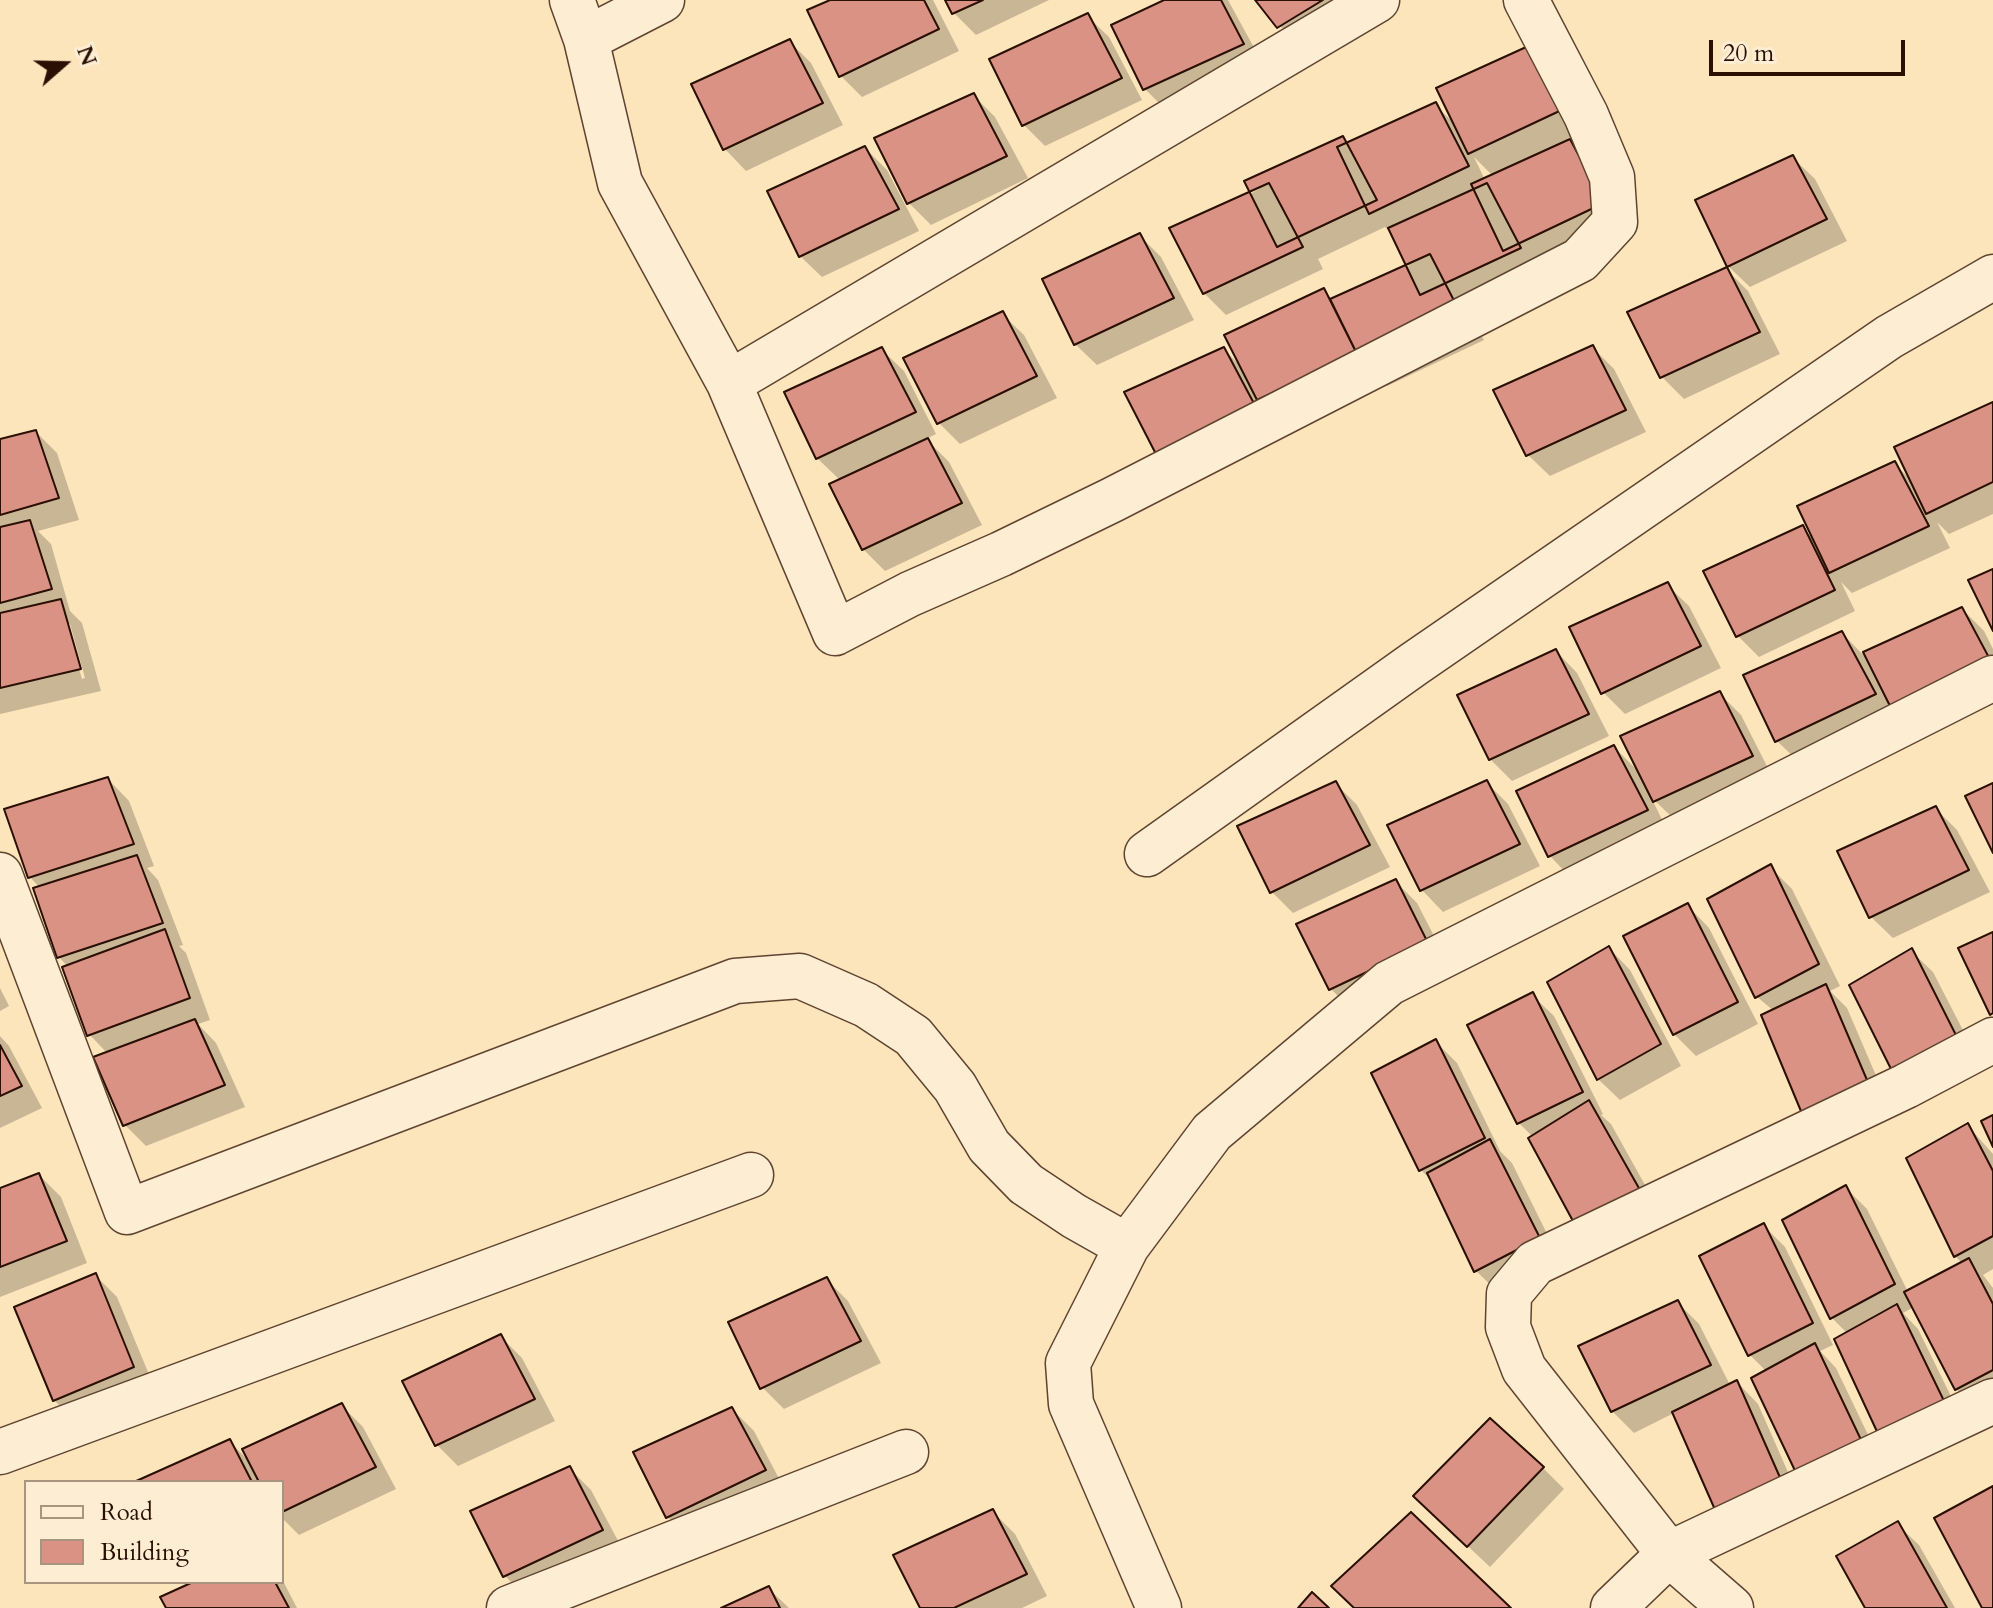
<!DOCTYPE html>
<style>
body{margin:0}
#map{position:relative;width:1993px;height:1608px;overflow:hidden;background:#fce4bb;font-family:Cardo,serif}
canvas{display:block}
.legend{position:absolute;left:24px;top:1480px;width:260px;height:104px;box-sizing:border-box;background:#fdedd3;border:2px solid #a99480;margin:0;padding:10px 14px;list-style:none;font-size:24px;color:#2a0f03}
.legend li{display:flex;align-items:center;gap:16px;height:40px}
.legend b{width:40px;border:2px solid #a99480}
.north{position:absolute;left:24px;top:24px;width:80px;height:80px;-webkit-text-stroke:6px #fdedd3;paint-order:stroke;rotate:70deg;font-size:22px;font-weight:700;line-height:32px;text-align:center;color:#2a0f03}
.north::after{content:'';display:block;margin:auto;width:28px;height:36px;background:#2a0f03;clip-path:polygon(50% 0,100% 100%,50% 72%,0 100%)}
.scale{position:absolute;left:1709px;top:40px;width:196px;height:36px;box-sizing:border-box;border:4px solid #2a0f03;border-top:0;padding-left:10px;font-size:24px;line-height:28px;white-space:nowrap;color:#2a0f03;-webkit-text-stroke:6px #fdedd3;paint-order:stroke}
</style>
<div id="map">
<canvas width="1993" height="1608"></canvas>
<ul class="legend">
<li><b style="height:10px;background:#fdedd3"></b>Road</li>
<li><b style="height:22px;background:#d99284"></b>Building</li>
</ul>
<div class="north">N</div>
<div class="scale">20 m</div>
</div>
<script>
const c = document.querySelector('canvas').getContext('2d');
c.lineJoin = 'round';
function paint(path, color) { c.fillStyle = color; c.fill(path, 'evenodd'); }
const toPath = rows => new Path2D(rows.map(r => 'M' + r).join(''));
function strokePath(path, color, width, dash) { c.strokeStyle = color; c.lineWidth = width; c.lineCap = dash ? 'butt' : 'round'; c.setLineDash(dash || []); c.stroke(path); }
paint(toPath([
 [835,0,933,0,959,51,862,97,841,76],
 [947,0,1049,0,976,35,954,13],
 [1169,0,1228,0,1264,66,1167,111,1145,89],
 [1257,0,1372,0,1300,48],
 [1087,16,1109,37,1142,100,1045,146,1023,124],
 [789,41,811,63,843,125,746,171,725,149,694,85],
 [1534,45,1588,128,1567,139,1591,164,1624,225,1465,305,1484,340,1387,386,1376,376,1181,479,1224,349,1242,368,1323,291,1333,300,1409,266,1392,234,1385,227,1318,259,1323,269,1226,315,1204,293,1252,193,1343,138,1348,144,1435,105,1456,125],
 [1474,157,1493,176,1485,180],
 [973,95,995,117,1028,178,931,225,909,203],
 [865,148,887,170,919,231,822,277,800,256],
 [1793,158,1815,179,1847,241,1750,287,1728,266],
 [1140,236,1161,257,1194,320,1097,365,1075,344],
 [1726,269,1748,291,1780,354,1684,399,1662,377],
 [1002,314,1024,335,1057,398,960,444,938,422],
 [1592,347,1614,369,1646,432,1550,476,1528,455],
 [882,350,904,371,936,434,926,439,949,462,982,525,885,571,863,549,841,481,817,458],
 [1993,405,1993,514,1949,534,1937,522,1950,548,1852,593,1841,582,1855,611,1759,657,1738,636,1802,528,1815,540,1895,464,1911,480],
 [36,432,57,453,79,520,38,531,51,544,70,611,82,623,101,691,0,714,0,441],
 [66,624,70,624,85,678,82,679],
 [1667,585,1689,606,1721,668,1625,714,1603,692],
 [1962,609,1984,631,1993,649,1993,704,1919,739,1799,762,1777,741,1842,633,1869,661],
 [1556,651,1577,673,1609,736,1512,781,1490,759],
 [1719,693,1741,715,1773,778,1677,822,1651,797,1668,832,1571,878,1550,856,1614,747,1641,774],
 [108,779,129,801,154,866,147,868,158,880,183,945,179,946,186,953,210,1020,198,1024,216,1043,245,1107,146,1146,124,1124,108,1054,89,1034,68,967,59,957,40,888,30,877],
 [1486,782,1508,804,1540,866,1443,912,1422,890,1389,826],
 [1336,784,1357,805,1390,867,1293,913,1271,891],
 [1935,808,1957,830,1990,892,1893,938,1871,917],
 [1770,867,1792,889,1840,986,1830,991,1847,1008,1890,1108,1756,996],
 [1395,881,1417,903,1449,965,1353,1011,1331,989,1299,925],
 [1688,906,1709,928,1758,1024,1696,1056,1674,1034],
 [1609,948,1630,970,1681,1066,1620,1100,1598,1079],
 [1911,951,1933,972,1983,1069,1922,1103,1900,1082],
 [0,988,9,1006,0,1011],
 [1532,995,1554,1016,1603,1114,1601,1115,1611,1124,1664,1219,1533,1137,1519,1123,1470,1026],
 [0,1036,9,1046,42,1108,0,1128],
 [1435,1041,1457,1063,1500,1151,1512,1163,1560,1260,1498,1292,1476,1271,1434,1183,1421,1170],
 [1968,1126,1993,1154,1993,1269,1983,1275,1993,1288,1993,1402,1978,1410,1956,1389,1914,1307,1903,1313,1918,1329,1966,1427,1848,1334,1832,1318,1845,1187,1867,1209,1908,1292,1963,1264,1955,1256],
 [39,1175,61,1197,87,1263,0,1297,0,1190],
 [1764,1226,1785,1247,1833,1345,1820,1351,1836,1368,1883,1466,1767,1372,1749,1354],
 [95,1275,117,1297,155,1389,76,1422,54,1400],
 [827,1280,848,1301,881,1363,784,1409,762,1387],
 [1678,1303,1699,1324,1730,1385,1737,1382,1758,1404,1802,1504,1674,1413,1634,1433,1612,1411],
 [501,1337,522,1358,555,1421,458,1466,436,1444],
 [342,1406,363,1427,396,1489,299,1535,282,1518,282,1482,139,1482,229,1441,251,1463],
 [732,1409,754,1431,786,1492,689,1538,668,1517],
 [569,1468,591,1490,624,1552,527,1598,505,1576],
 [1543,1468,1564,1489,1490,1567,1438,1518],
 [993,1512,1015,1534,1047,1596,1022,1608,923,1608],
 [1897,1524,1919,1545,1955,1608,1868,1608],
 [282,1579,297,1608,168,1608,198,1582,282,1582],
 [768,1588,789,1608,725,1608]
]), '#0003');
const building = toPath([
 [830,0,924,0,939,29,839,77,807,10,830,0],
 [945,0,983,0,952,14,945,0],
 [1164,0,1221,0,1244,44,1143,90,1111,25,1164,0],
 [1255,0,1323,0,1277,28,1255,0],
 [1088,13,1122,78,1022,126,989,59,1088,13],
 [790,39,823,103,723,150,691,84,790,39],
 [1535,43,1568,107,1468,154,1436,88,1535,43],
 [974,93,1007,156,907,204,874,138,974,93],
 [1436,102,1469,166,1369,214,1337,147,1436,102],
 [1343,136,1377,200,1277,247,1244,181,1343,136],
 [1570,139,1604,203,1503,251,1471,184,1570,139],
 [865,146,899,209,799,257,767,191,865,146],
 [1793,155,1827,219,1727,267,1695,200,1793,155],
 [1269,183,1303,247,1203,294,1169,228,1269,183],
 [1487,183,1521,248,1420,295,1388,228,1487,183],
 [1140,233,1174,298,1074,345,1042,279,1140,233],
 [1430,254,1463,318,1363,366,1330,299,1430,254],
 [1727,267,1760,332,1660,378,1627,312,1727,267],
 [1324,288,1357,354,1257,400,1224,335,1324,288],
 [1003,311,1037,376,937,424,903,358,1003,311],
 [1593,345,1626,410,1526,456,1493,390,1593,345],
 [882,347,916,412,816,459,784,392,882,347],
 [1224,347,1258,411,1158,458,1124,392,1224,347],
 [1993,402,1993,482,1926,514,1894,447,1993,402],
 [36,430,59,498,0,515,0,439,36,430],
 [928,438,962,503,862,550,829,484,928,438],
 [1895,461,1929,526,1829,573,1797,506,1895,461],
 [30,520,52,589,0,603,0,527,30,520],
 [1803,525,1835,590,1736,637,1703,571,1803,525],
 [1993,569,1993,631,1968,580,1993,569],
 [1668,582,1701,646,1601,694,1569,627,1668,582],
 [61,599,81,669,0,688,0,613,61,599],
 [1962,607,1993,665,1896,718,1863,652,1962,607],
 [1842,631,1876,694,1775,742,1743,675,1842,631],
 [1556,649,1589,714,1489,760,1457,695,1556,649],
 [1720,691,1753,756,1653,802,1620,736,1720,691],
 [1614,745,1648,810,1548,857,1516,791,1614,745],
 [108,777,134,844,28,878,4,809,108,777],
 [1487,780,1520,844,1420,891,1387,825,1487,780],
 [1336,781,1370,845,1270,893,1237,826,1336,781],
 [1993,783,1993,853,1965,796,1993,783],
 [1936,806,1969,870,1869,918,1837,851,1936,806],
 [137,855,163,923,57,958,33,888,137,855],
 [1771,864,1819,964,1755,998,1707,899,1771,864],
 [1396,879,1428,943,1329,990,1296,924,1396,879],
 [1688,903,1738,1002,1673,1035,1623,936,1688,903],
 [165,929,190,998,87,1036,62,967,165,929],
 [1993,932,1993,1013,1990,1015,1958,948,1993,932],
 [1609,946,1661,1044,1597,1080,1547,982,1609,946],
 [1912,948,1962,1047,1898,1083,1849,985,1912,948],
 [1826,984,1870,1087,1803,1116,1761,1015,1826,984],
 [1533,992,1583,1092,1517,1124,1467,1025,1533,992],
 [195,1019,225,1085,123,1126,93,1057,195,1019],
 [1436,1039,1485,1138,1419,1171,1371,1073,1436,1039],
 [0,1045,22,1086,0,1096,0,1045],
 [1589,1100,1644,1197,1580,1234,1528,1138,1589,1100],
 [1993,1115,1993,1147,1981,1121,1993,1115],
 [1968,1123,1993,1171,1993,1236,1954,1257,1906,1158,1968,1123],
 [1490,1139,1540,1238,1474,1272,1427,1173,1490,1139],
 [39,1173,67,1241,0,1267,0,1188,39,1173],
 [1846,1185,1895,1284,1830,1319,1782,1220,1846,1185],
 [1764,1223,1813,1323,1748,1356,1699,1256,1764,1223],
 [1969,1258,1993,1304,1993,1370,1955,1390,1904,1292,1969,1258],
 [96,1273,134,1367,53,1401,14,1307,96,1273],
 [827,1277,861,1341,760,1389,728,1322,827,1277],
 [1678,1300,1711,1365,1611,1412,1578,1346,1678,1300],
 [1897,1304,1946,1405,1880,1438,1834,1339,1897,1304],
 [501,1334,535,1399,435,1446,402,1381,501,1334],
 [1815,1343,1863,1444,1798,1477,1751,1378,1815,1343],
 [1737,1380,1782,1482,1716,1512,1672,1412,1737,1380],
 [342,1403,376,1467,282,1512,282,1482,259,1482,242,1449,342,1403],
 [732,1407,766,1470,666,1518,633,1452,732,1407],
 [1490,1418,1544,1467,1467,1547,1413,1496,1490,1418],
 [230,1439,252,1482,134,1482,230,1439],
 [570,1466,603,1530,503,1577,470,1511,570,1466],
 [1993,1486,1993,1608,1982,1608,1934,1518,1993,1486],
 [993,1509,1027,1574,954,1608,920,1608,893,1555,993,1509],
 [1411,1512,1511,1608,1354,1608,1331,1586,1411,1512],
 [1898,1521,1947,1608,1865,1608,1836,1556,1898,1521],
 [193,1582,275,1582,289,1608,166,1608,160,1597,193,1582],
 [769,1586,780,1608,721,1608,769,1586],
 [1312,1592,1329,1608,1298,1608,1312,1592]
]);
paint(building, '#d99284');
strokePath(building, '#2a0f03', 2);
const minor = toPath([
 [572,0,586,39,620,183,729,383,835,633,910,594,1001,554,1112,500,1580,260,1615,222,1612,177,1586,115,1526,0],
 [586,39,662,0],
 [729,383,1377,0],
 [1147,854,1414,664,1889,337,1993,277],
 [0,875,127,1212,735,981,800,976,866,1005,913,1036,955,1087,989,1146,1026,1184,1074,1216,1127,1246],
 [0,1452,751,1175],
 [509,1608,906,1452],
 [1159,1608,1071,1404,1068,1363,1127,1246,1212,1132,1389,983,1993,678],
 [1613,1608,1669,1554,1993,1401],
 [1731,1608,1669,1554,1524,1369,1508,1327,1509,1294,1535,1263,1906,1086,1993,1040]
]);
strokePath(minor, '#5e4431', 47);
strokePath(minor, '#fdedd3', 44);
</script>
